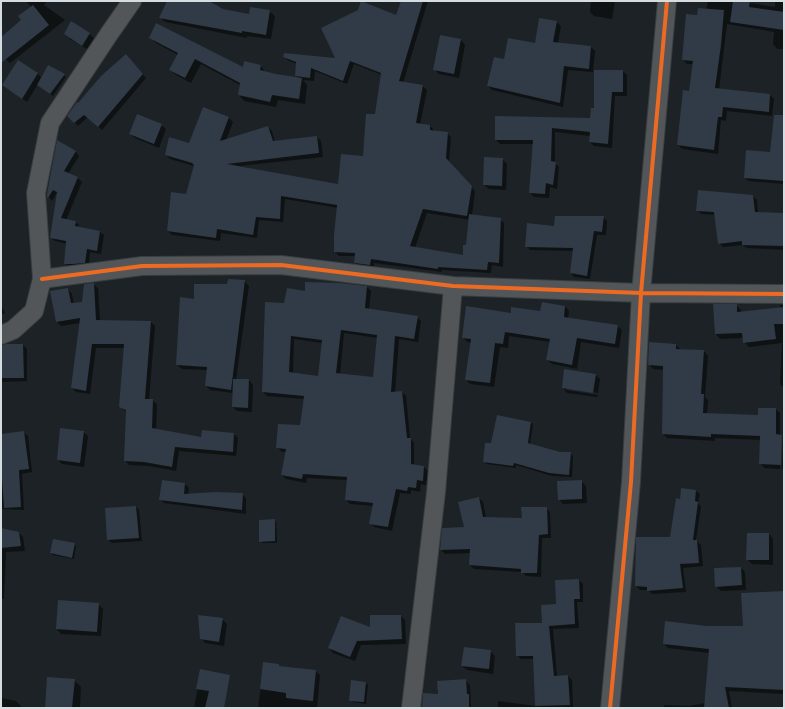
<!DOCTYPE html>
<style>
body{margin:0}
#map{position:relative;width:785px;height:709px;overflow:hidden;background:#1c2225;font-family:Literata,serif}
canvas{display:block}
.frame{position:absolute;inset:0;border:2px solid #d6dde1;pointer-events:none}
</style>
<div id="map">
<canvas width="785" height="709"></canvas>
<div class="frame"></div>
</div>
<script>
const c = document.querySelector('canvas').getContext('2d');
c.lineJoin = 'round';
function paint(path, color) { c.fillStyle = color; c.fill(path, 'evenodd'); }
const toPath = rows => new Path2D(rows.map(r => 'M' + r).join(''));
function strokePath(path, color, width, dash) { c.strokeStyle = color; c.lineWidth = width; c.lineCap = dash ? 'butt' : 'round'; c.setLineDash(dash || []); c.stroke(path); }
paint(toPath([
 [26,1,47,1,44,5,65,20,10,63,1,54,1,38,22,20,31,7],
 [169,1,207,1,223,10,250,15,269,11,275,16,271,39,247,36,247,38,165,22,160,17],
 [402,1,428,1,403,83,423,86,427,90,420,125,430,126,434,130,433,132,447,133,451,137,449,163,475,191,472,216,500,219,504,223,503,267,492,265,491,273,442,270,442,272,374,263,374,269,359,267,355,263,356,256,339,256,335,252,338,208,285,199,283,222,259,220,257,238,221,233,220,241,172,235,168,231,187,195,194,166,170,159,166,155,190,144,204,108,229,118,233,122,226,140,268,127,272,131,275,142,317,137,321,141,323,157,239,166,339,186,364,157,376,115,382,75,354,64,347,84,315,71,314,81,303,80,307,85,305,104,278,100,276,107,244,101,239,95,240,85,201,64,191,83,176,75,170,70,178,55,156,43,150,37,243,69,261,66,266,73,299,79,296,76,297,64,289,61,284,57,337,59,396,16],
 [427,213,470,220,467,246,464,256,415,248],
 [591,1,615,1,612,19,594,16,590,12],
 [708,1,738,1,775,7,775,1,784,1,784,49,777,49,773,44,774,32,727,24,719,90,770,95,774,99,772,116,727,111,726,121,721,120,718,154,682,149,678,145,690,92,694,64,687,64,683,60,698,16,706,10],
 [557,22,561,26,558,43,591,47,595,51,593,72,568,70,563,107,492,90,488,86,505,60,536,44],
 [66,34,89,34,94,38,87,49,70,39],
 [461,40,465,45,459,78,439,74,434,69],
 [19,61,38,74,42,78,64,75,66,77,53,96,38,84,27,102,3,85],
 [132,62,146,78,102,130,88,117,78,126,69,116,78,105],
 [623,71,627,75,627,96,615,96,612,148,594,146,590,142,590,136,555,132,555,163,559,167,557,189,550,187,549,198,534,197,530,193,534,144,500,144,496,140,591,119,595,109],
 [161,125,166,129,159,148,135,138,130,134],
 [784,125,784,184,748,181,745,178,770,153],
 [58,141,76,152,79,156,68,174,78,178,82,182,66,220,75,222,79,225,78,228,100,232,104,235,101,254,90,252,89,266,69,267,65,263,67,244,55,241,51,238,58,191,52,201,48,196],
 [502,159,507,164,506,190,489,189,484,185],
 [753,196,757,200,758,213,784,214,784,250,747,248,743,245,723,247,719,243,716,215,701,214,697,210],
 [603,217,607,221,606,235,597,235,590,279,574,277,571,273,574,251,530,250,526,246,555,227],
 [244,281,249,286,236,380,249,380,253,385,252,412,237,411,233,407,233,393,210,390,206,386,208,370,182,369,177,365,195,300],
 [93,284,98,288,100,321,151,322,155,326,149,400,152,400,157,404,156,430,202,438,234,434,238,438,236,456,179,451,176,471,149,466,129,465,125,460,127,412,120,406,125,348,96,348,90,394,76,392,72,388,80,323,61,326,57,322,68,289,72,294,74,304,83,303],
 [339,284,367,287,371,291,369,309,417,317,421,321,418,342,399,339,395,393,402,392,406,396,410,438,414,443,414,466,424,467,428,471,426,485,421,484,420,492,411,490,411,494,400,493,392,531,374,527,370,523,374,506,350,504,346,500,347,480,307,478,306,483,286,479,282,475,286,452,282,452,278,448,300,426,304,399,267,396,263,392,285,304,306,292],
 [344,333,377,338,374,378,340,375],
 [294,339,322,343,319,377,293,374],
 [1,305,5,313,1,315],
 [736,305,741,310,741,312,780,308,780,305,784,305,784,388,780,384,782,343,749,347,744,342,744,338,720,339,716,334],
 [565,306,569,311,568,318,617,326,622,330,619,348,581,342,577,369,552,364,547,360,550,342,509,336,508,348,500,347,494,387,470,384,466,380,471,343,467,342,463,337,511,314,541,313],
 [23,345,27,349,27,381,1,382,1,346],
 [676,345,680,349,704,351,708,356,705,397,708,400,707,415,759,416,775,409,780,413,780,436,784,438,784,469,782,469,783,438,781,438,780,469,764,468,760,463,761,440,715,438,715,441,667,438,663,434,664,370,653,369,649,364],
 [596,375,600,379,598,393,566,388,566,390,598,395,597,397,567,393,563,388],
 [531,422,533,425,530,444,559,453,570,453,573,456,572,477,552,476,516,465,516,468,487,464,484,461,492,444],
 [23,432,28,436,32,472,22,474,24,510,1,509,1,470,3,471,1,456,1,435],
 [83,432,88,436,84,467,62,464,58,460],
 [162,481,185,484,189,488,188,495,242,494,246,498,246,514,164,503,160,499],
 [581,481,586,486,587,503,563,504,559,499],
 [682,489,696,491,700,494,698,503,701,507,696,540,701,545,703,566,683,568,686,592,652,594,648,590,640,590,636,586,671,538],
 [479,498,483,502,486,518,523,519,546,508,550,512,551,538,542,538,541,577,526,576,522,572,474,569,470,565,471,553,445,554,441,550,465,528],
 [136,507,139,510,142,541,112,543,108,540],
 [274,520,276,522,277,543,262,543,260,541],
 [1,529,19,533,23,537,25,551,6,552,4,599,1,599],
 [769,534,773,539,773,565,752,564,747,559],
 [74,544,76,546,74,559,53,555,51,553],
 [741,568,745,572,746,590,721,591,716,586],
 [579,580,583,584,583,602,577,602,579,628,553,629,557,677,568,676,572,680,573,708,498,708,498,701,536,706,534,659,521,659,517,655],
 [784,592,784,694,729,691,732,708,664,708,664,705,689,706,705,703,709,653,668,648,664,644,707,627,744,626],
 [98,604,103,609,101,636,61,634,57,629],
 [401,616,405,620,406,644,361,645,355,661,333,653,329,648],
 [222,619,227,624,224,646,205,643,201,638],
 [490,651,495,656,493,674,467,670,462,666],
 [264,663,278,665,281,668,315,671,320,675,317,708,258,708],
 [201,670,221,708,194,708],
 [74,680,81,687,80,708,46,708],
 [465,680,470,685,471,708,422,708,424,694,439,695],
 [366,683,368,685,366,704,352,702,350,700],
 [1,698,16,701,23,708,1,708]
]), '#0007');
paint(toPath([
 [167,1,209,1,223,9,249,14,250,7,270,10,266,35,242,31,242,33,159,18],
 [361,1,396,15,401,1,423,1,399,81,423,85,416,123,430,125,430,130,448,132,446,158,472,186,467,216,423,209,410,246,463,255,463,245,466,245,469,214,501,218,499,263,488,262,487,270,438,267,438,269,371,259,370,265,354,263,355,253,334,252,334,235,337,205,281,196,280,219,256,217,253,235,217,229,216,238,167,231,171,192,186,194,194,165,192,163,165,155,169,137,189,143,203,107,229,117,220,141,268,126,273,141,317,136,319,153,227,164,338,184,341,154,363,156,366,114,375,114,381,73,350,61,343,81,311,68,310,78,295,76,296,62,283,57,284,53,335,58,321,28,358,10],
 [733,1,750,1,749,7,784,12,784,30,730,22],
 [33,5,49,25,1,63,1,37,21,20,18,16],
 [698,8,724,10,721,45,715,88,770,94,769,112,723,107,722,117,718,117,714,150,677,145,683,90,689,91,693,61,682,60,686,14,697,15],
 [539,18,557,21,553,42,591,46,589,69,564,66,560,103,487,86,494,57,504,59,508,38,535,43],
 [71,21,90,33,82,46,64,34],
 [156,23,243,67,244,61,261,65,260,70,276,74,302,78,299,99,272,95,270,102,238,95,240,83,195,59,185,78,169,70,178,53,149,38],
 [440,35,461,39,454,74,433,70],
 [126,54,143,74,98,127,84,115,74,123,67,116,77,102,78,103,101,76],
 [18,60,38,73,22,99,2,85],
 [48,65,65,74,50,94,37,85],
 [594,70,623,70,623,92,612,92,608,144,589,142,590,132,552,128,551,161,556,162,553,185,546,183,545,194,529,193,533,140,495,140,495,116,590,118,591,108,594,108],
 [137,114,162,124,154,144,129,134],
 [774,115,784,115,784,181,744,178,746,150,770,152],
 [57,140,76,151,64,171,78,177,61,218,76,221,75,226,100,231,97,251,87,249,85,263,73,264,64,264,66,241,50,238,57,192,53,190,48,198,47,197,47,194],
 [484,157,503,158,502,186,483,185],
 [698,190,753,195,755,212,784,213,784,246,742,245,742,241,718,244,714,212,696,211],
 [555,216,604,216,602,232,594,231,587,276,570,273,573,248,525,247,527,223,554,226],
 [228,279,245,280,231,390,205,386,207,367,176,365,180,297,194,299,194,284,227,284],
 [305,282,339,283,367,286,365,308,418,316,414,339,395,336,391,392,402,391,407,438,411,438,411,464,424,466,423,481,417,480,416,488,408,487,407,491,396,489,388,527,369,524,373,503,345,500,347,477,303,474,302,479,281,475,286,449,276,448,278,424,300,425,304,396,262,392,265,302,284,303,287,288,305,291],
 [341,330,377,335,373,377,336,373],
 [291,336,322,340,318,376,289,372],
 [94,283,96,320,151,321,145,399,153,399,152,428,201,437,202,430,234,433,233,452,175,447,172,467,144,462,124,461,126,410,119,407,124,344,92,344,86,391,71,388,80,318,56,322,50,291,68,288,71,303,82,302,84,284],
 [542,302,565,306,564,317,618,325,615,344,577,338,572,365,546,360,550,339,505,332,503,344,495,343,490,383,465,380,471,339,462,338,466,306,511,313,511,307,540,311],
 [713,304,737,304,737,312,784,307,784,324,774,324,776,339,743,343,742,333,715,334],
 [649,342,676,344,676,349,704,350,701,394,704,394,703,413,758,415,758,408,776,408,776,434,782,435,781,465,759,464,760,436,711,434,711,437,662,434,663,366,648,365],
 [7,344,23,344,24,378,1,378,1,345],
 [564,369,596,374,593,393,562,388],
 [233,379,249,379,248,408,232,407],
 [497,415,531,422,528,443,560,452,571,452,569,475,549,473,514,463,513,466,483,462,485,443,491,443],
 [60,428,84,431,80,463,57,460],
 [24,431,29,469,19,470,21,507,4,508,1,463,1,434],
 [162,480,185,483,184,494,215,492,243,493,242,510,159,500],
 [582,480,582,499,558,500,557,481],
 [681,488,696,490,695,501,698,502,693,540,697,540,699,563,680,564,683,588,647,591,647,587,635,586,636,537,670,537,676,498,680,499],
 [479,497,483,517,522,518,521,507,547,507,548,534,539,535,537,573,521,573,521,569,469,565,470,549,440,550,442,528,464,527,458,502],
 [136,506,139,538,107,540,105,508],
 [275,519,275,541,259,542,259,520],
 [1,528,19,532,21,546,1,548],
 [747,533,769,533,769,560,746,560],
 [53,539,75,543,72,558,50,553],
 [741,567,742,585,715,587,714,568],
 [579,579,580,599,574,599,575,624,549,626,554,676,568,675,570,705,535,706,533,656,516,656,515,623,542,623,541,605,556,604,555,580],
 [784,591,784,690,725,687,729,708,704,708,709,649,663,644,665,621,707,626,743,626,741,593],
 [58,600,99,603,97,632,56,629],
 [198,615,223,618,219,642,200,639],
 [370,615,401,615,402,639,357,641,350,657,328,648,341,616,370,627],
 [464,647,491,650,489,669,461,666],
 [263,662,279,664,279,666,316,670,313,701,286,698,286,693,260,689],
 [200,669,230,675,224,708,205,708,209,691,196,689],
 [47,677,75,679,72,708,45,708],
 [466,679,467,694,469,694,469,708,422,708,423,693,438,694,437,681],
 [351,680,366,682,364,702,349,701]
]), '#313a47');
const street = toPath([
 [42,279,142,266,281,265,453,286,641,293,784,294],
 [1,335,13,330,34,311,42,279,36,193,50,123,109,34,132,1],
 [411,708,436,492,453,286],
 [610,708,631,482,641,293,667,1]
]);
strokePath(street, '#383d3f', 20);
strokePath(street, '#525659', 18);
strokePath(toPath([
 [42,279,142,266,281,265,453,286,641,293,784,294],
 [610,708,631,482,641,293,667,1]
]), '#ed6a23', 4);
</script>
